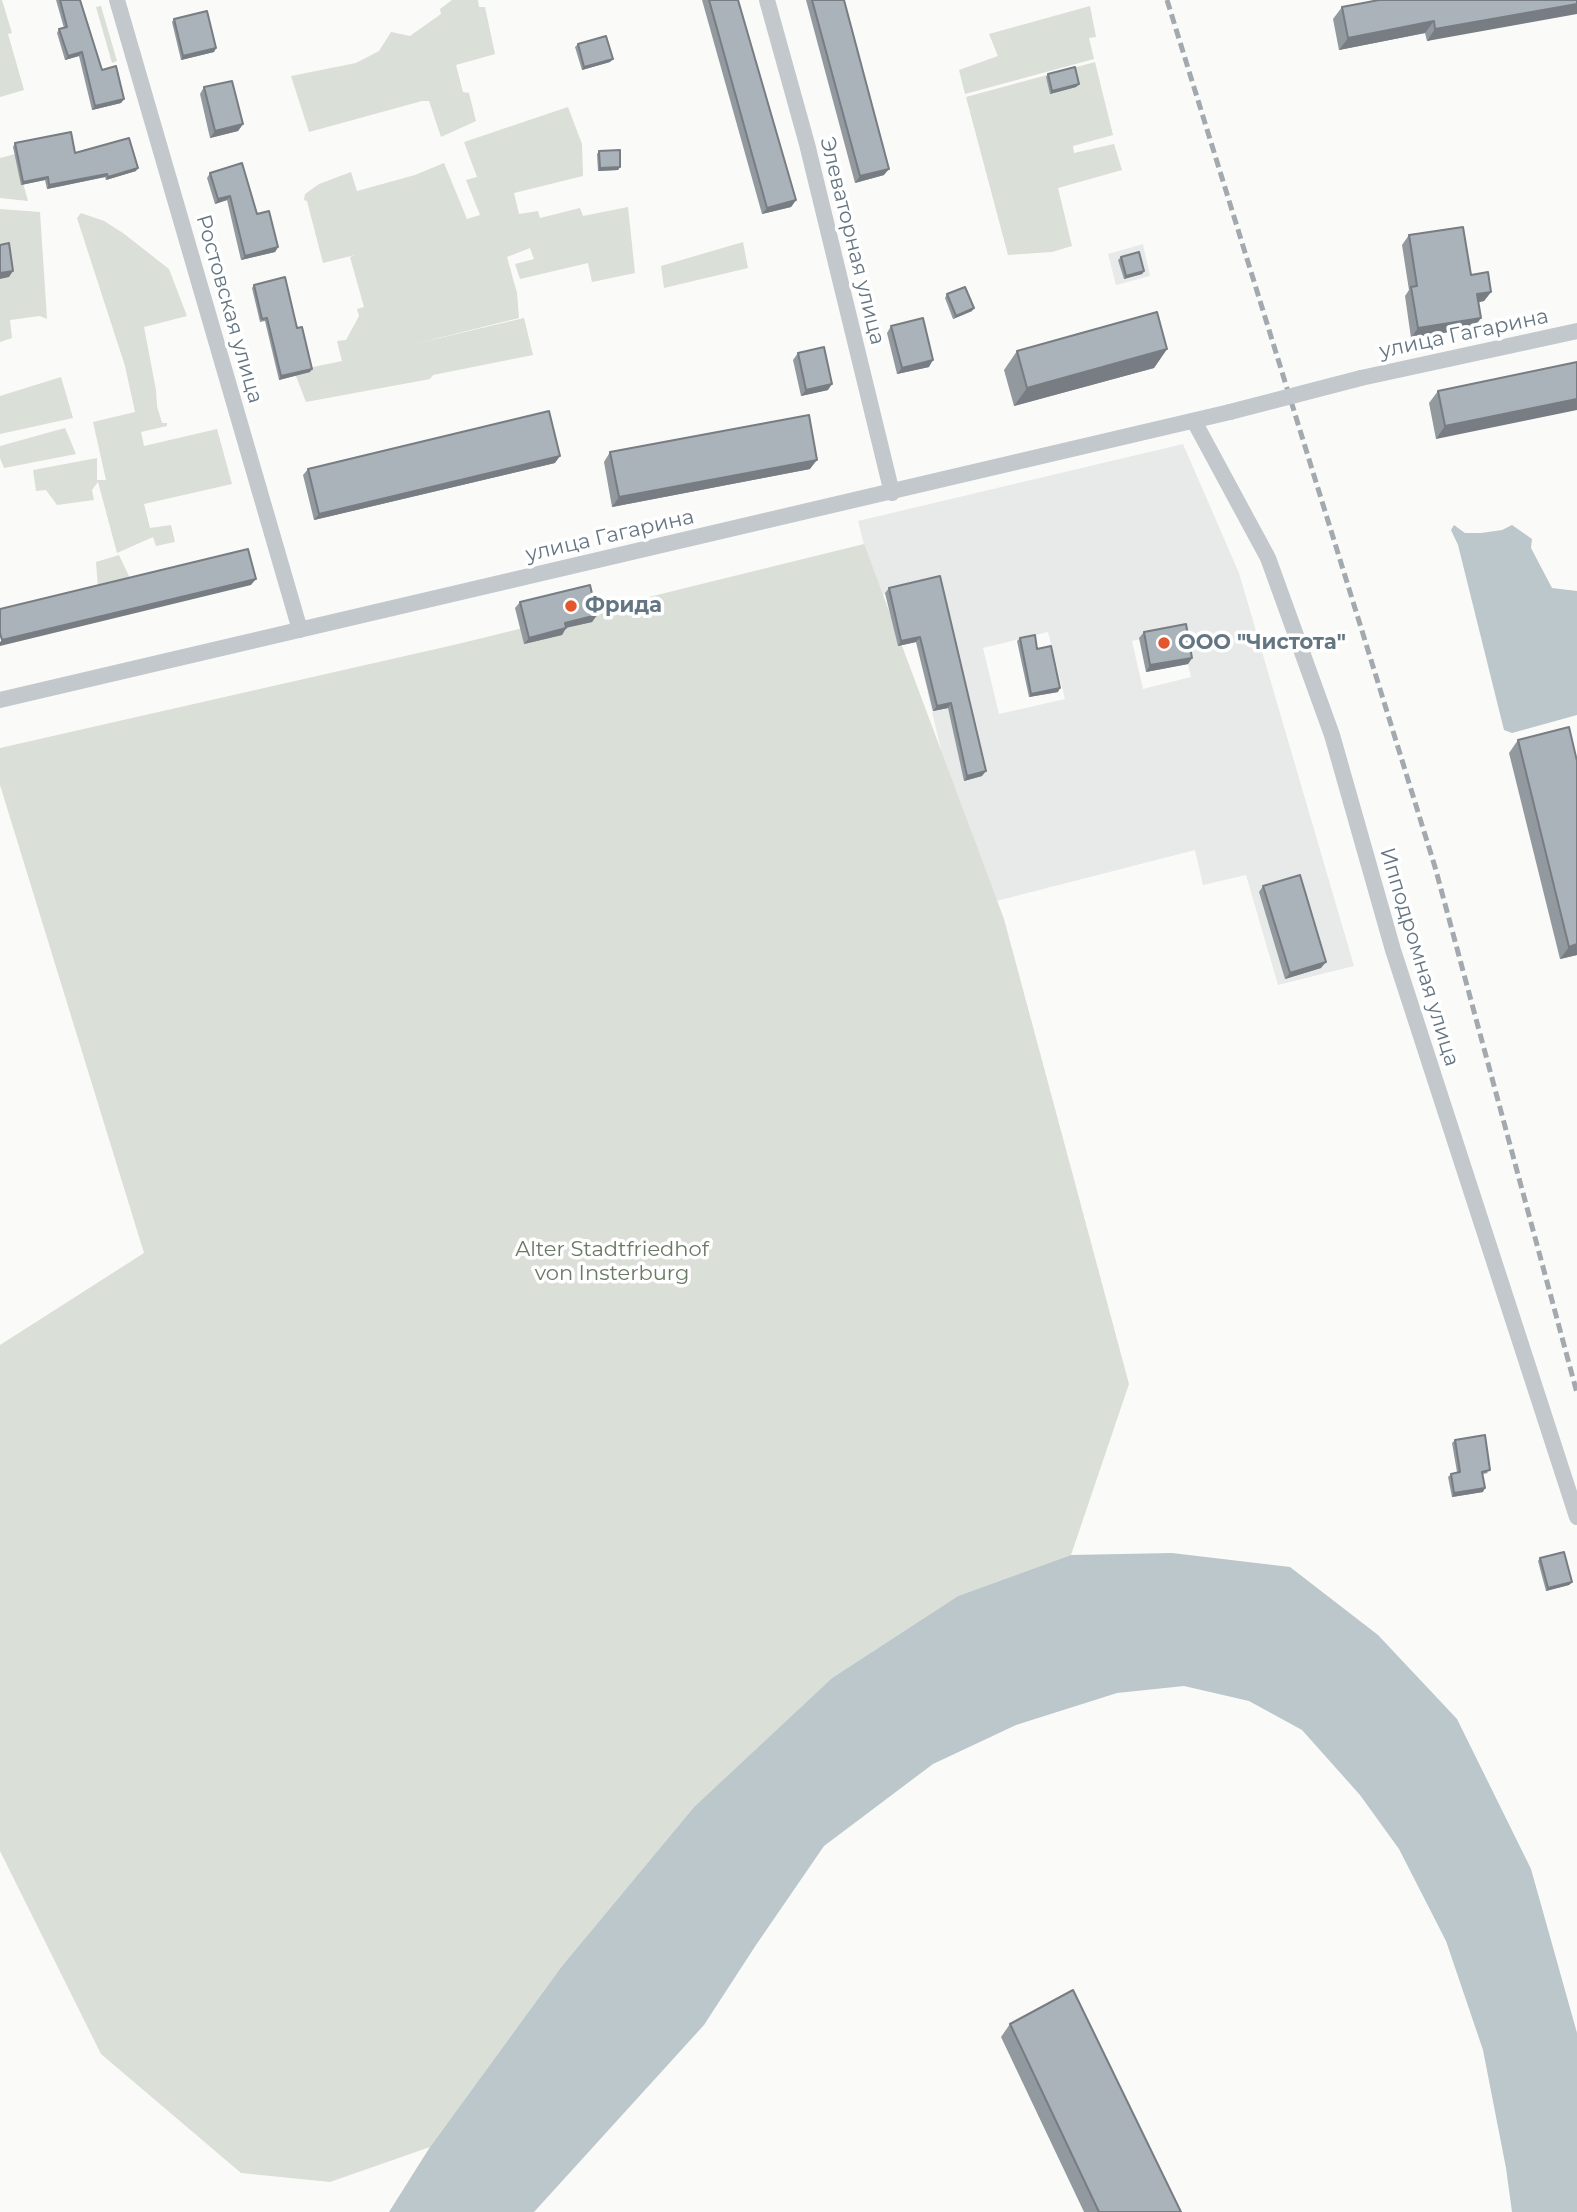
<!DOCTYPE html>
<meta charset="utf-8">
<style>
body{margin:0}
canvas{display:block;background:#fafaf8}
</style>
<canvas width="1577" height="2212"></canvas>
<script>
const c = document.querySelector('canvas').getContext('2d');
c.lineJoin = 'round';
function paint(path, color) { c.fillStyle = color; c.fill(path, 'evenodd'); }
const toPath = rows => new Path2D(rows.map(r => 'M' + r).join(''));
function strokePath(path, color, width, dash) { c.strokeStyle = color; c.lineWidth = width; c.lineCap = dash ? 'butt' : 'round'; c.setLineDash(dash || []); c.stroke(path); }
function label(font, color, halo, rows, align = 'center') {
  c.font = font + ' Montserrat,sans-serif'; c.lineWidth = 7; c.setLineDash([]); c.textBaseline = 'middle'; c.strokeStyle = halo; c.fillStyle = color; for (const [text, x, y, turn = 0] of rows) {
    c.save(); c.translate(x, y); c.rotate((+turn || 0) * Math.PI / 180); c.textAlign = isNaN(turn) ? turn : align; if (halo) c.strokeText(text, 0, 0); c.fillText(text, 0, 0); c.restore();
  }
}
paint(toPath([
 [1143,244,1150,276,1116,285,1108,254],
 [1183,444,1239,573,1354,966,1278,985,1246,875,1203,885,1195,850,977,906,916,642,898,646,885,594,877,596,858,521],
 [1180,630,1191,677,1143,689,1132,641],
 [1048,632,1065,699,999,714,983,648]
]), '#e8e9e9');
paint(toPath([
 [0,0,2,0,12,33,8,34,24,90,0,97],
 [452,0,478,0,479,7,485,7,495,54,456,65,463,92,469,93,476,121,441,137,429,101,422,101,309,132,291,76,356,63,379,51,391,32,410,36,441,14,440,9],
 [101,6,117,61,112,63,96,7],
 [1090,6,1096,37,1089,38,1094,59,965,94,959,70,998,56,989,34],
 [1095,62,1113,135,1073,146,1074,153,1114,144,1122,170,1058,188,1072,246,1052,252,1008,255,966,97],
 [568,107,582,144,583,176,514,193,519,214,538,211,540,218,580,208,583,216,628,207,635,273,592,282,588,263,520,279,515,264,534,259,530,248,507,257,517,293,519,318,410,345,524,318,533,355,433,375,430,379,306,402,294,371,342,361,337,341,346,340,359,316,357,309,364,307,350,257,355,255,323,263,307,201,304,200,305,194,319,184,351,172,357,191,415,175,444,163,467,219,480,215,466,180,477,177,464,142],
 [15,154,28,201,0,198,0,158],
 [0,209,40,212,47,319,40,316,10,320,12,338,0,342],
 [81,213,104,221,123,233,169,269,187,316,144,327,156,390,157,406,162,423,167,423,167,426,141,432,144,446,217,429,232,484,144,504,150,528,171,525,175,542,156,546,153,537,117,553,98,482,92,490,94,500,57,505,46,490,36,491,33,470,97,458,97,480,106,480,93,422,135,412,125,366,77,218],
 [743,242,748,268,664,288,661,266],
 [61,377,73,418,0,434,0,396],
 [65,428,76,454,4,468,0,458,0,446],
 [864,544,1004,919,1129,1384,1071,1555,958,1596,832,1678,694,1807,562,1966,430,2147,330,2182,241,2173,101,2054,0,1851,0,1345,144,1253,0,785,0,748,458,644],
 [119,555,136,591,99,600,96,562]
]), '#dadfd7');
paint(toPath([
 [1454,525,1465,533,1481,533,1502,530,1512,525,1532,539,1531,548,1552,588,1577,591,1577,715,1512,733,1504,730,1458,545,1451,530],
 [1172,1553,1290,1567,1378,1635,1457,1719,1531,1869,1577,2033,1577,2212,1512,2212,1506,2168,1483,2050,1446,1941,1399,1849,1360,1795,1302,1730,1249,1701,1184,1686,1117,1693,1016,1725,933,1764,824,1846,756,1945,704,2025,534,2212,389,2212,430,2147,562,1966,694,1807,832,1678,958,1596,1071,1555]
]), '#bbc7cb');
strokePath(toPath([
 [117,0,300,630],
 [767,0,807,144,892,493],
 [1361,378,1577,331],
 [1194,421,1268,558,1332,735,1393,950,1577,1517],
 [0,700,1230,412]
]), '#c3c8cc', 16);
strokePath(toPath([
 [1167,0,1435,867,1577,1393]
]), '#a2aab0', 5, [10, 5]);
strokePath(toPath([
 [1230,412,1361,378]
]), '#c3c8cc', 16);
paint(toPath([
 [56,0,80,0,102,70,124,99,121,103,92,110,79,56,65,60,57,33,59,29,64,28],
 [702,0,738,0,796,200,791,207,762,214],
 [806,0,844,0,884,175,855,183],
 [1577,0,1427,41,1425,33,1339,50,1333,19,1342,7],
 [174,19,216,48,214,52,181,60,172,22],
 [578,44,610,62,582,70,575,47],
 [1048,74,1079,84,1076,87,1050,94,1046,77],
 [204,87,243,124,238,131,210,138,200,94],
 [15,143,75,153,136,171,106,180,105,177,47,189,45,180,21,185,13,147],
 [599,151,620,167,618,170,598,171,597,154],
 [210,173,257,214,278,247,275,252,241,260,227,200,215,204,207,178],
 [1409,235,1471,275,1491,292,1484,301,1478,302,1474,328,1411,338,1405,296,1409,290,1402,245],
 [1121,257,1144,271,1142,274,1124,279,1118,260],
 [254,285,297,328,310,372,279,380,265,321,260,322,252,288],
 [947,294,972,311,953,319,945,298],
 [891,326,929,367,897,374,887,333],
 [1167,349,1154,368,1014,406,1004,370,1017,351],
 [798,353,828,390,801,396,793,360],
 [1577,362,1436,439,1429,403,1438,391],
 [610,452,810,469,612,507,604,462],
 [555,463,314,520,303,475,308,469],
 [940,576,982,776,964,781,948,708,933,711,916,642,898,646,885,593,889,588],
 [520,602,597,615,592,622,566,628,562,635,524,644,515,608],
 [1144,632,1192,658,1188,664,1146,672,1139,638],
 [1020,638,1037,649,1058,692,1029,697,1017,641],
 [1518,740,1577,761,1577,955,1560,959,1509,753],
 [1263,886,1321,968,1285,979,1259,892],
 [1455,1440,1488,1473,1483,1474,1483,1492,1452,1497,1448,1477,1451,1474,1457,1472,1452,1443],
 [1540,1558,1572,1582,1569,1585,1546,1591,1538,1561],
 [1010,2024,1181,2212,1084,2212,1001,2037]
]), '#929a9f');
paint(toPath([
 [1577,4,1577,14,1427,41,1435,29],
 [1434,21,1425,33,1339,50,1348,38],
 [216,48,214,52,181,60,183,56],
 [82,52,79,56,65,60,68,56],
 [613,59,610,62,582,70,584,67],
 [1079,84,1076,87,1050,94,1052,91],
 [124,99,121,103,92,110,95,106],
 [243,124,238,131,210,138,215,131],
 [620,167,618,170,598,171,600,168],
 [138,168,136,171,106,180,108,177],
 [889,169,884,175,855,183,860,176],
 [107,174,105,177,47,189,49,185],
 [48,177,45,180,21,185,23,182],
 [230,196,227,200,215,204,218,199],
 [796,200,791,207,762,214,767,208],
 [278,247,275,252,241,260,245,256],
 [13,271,9,277,0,279,0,273],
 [1144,271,1142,274,1124,279,1126,276],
 [1491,292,1484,301,1470,304,1477,294],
 [974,308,972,311,953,319,956,316],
 [1481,318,1474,328,1411,338,1418,328],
 [1167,349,1154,368,1014,406,1027,388],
 [933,360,929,367,897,374,902,368],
 [312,369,310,372,279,380,281,376],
 [832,384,828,390,801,396,806,390],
 [1577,399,1577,410,1436,439,1445,426],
 [560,456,555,463,314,520,319,514],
 [817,460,810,469,612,507,619,497],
 [256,579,251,585,0,646,0,642,2,640],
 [597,615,592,622,560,629,565,623],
 [566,628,562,635,524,644,529,638],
 [920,637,916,642,898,646,901,641],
 [1192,658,1188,664,1146,672,1150,665],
 [1060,688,1058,692,1029,697,1031,694],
 [951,703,948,708,933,711,937,706],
 [986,771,982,776,964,781,967,776],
 [1577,944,1577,955,1560,959,1569,947],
 [1326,962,1321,968,1285,979,1290,973],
 [1485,1488,1483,1492,1452,1497,1454,1493],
 [1572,1582,1569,1585,1546,1591,1548,1588]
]), '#777d82');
const building = toPath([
 [60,0,80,0,102,70,116,66,124,99,95,106,82,52,68,56,59,29,67,27,60,0],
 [709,0,738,0,796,200,767,208,709,0],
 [812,0,844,0,889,169,860,176,812,0],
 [1379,0,1577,0,1577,4,1435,29,1434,21,1348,38,1342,7,1379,0],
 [207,11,216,48,183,56,174,19,207,11],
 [606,36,613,59,584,67,578,44,606,36],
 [1075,67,1079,84,1052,91,1048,74,1075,67],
 [232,81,243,124,215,131,204,87,232,81],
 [71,132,75,153,129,138,138,168,108,177,107,174,49,185,48,177,23,182,15,143,71,132],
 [620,150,620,167,600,168,599,151,620,150],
 [242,163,257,214,269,211,278,247,245,256,230,196,218,199,210,173,242,163],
 [1463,227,1471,275,1488,272,1491,292,1477,294,1481,318,1418,328,1411,287,1417,286,1409,235,1463,227],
 [9,243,13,271,0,273,0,245,9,243],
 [1139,252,1144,271,1126,276,1121,257,1139,252],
 [285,277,297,328,302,327,312,369,281,376,267,318,262,319,254,285,285,277],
 [965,287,974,308,956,316,947,294,965,287],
 [1157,312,1167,349,1027,388,1017,351,1157,312],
 [923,318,933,360,902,368,891,326,923,318],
 [824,347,832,384,806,390,798,353,824,347],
 [1577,362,1577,399,1445,426,1438,391,1577,362],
 [549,411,560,456,319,514,308,469,549,411],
 [809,415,817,460,619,497,610,452,809,415],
 [248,549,256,579,2,640,0,633,0,609,248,549],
 [940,576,986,771,967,776,951,703,937,706,920,637,901,641,889,588,940,576],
 [590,585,597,615,565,623,566,628,529,638,520,602,590,585],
 [1186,624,1192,658,1150,665,1144,632,1186,624],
 [1035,635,1037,649,1051,646,1060,688,1031,694,1020,638,1035,635],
 [1569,727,1577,761,1577,944,1569,947,1518,740,1569,727],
 [1300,875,1326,962,1290,973,1263,886,1300,875],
 [1485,1435,1490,1470,1482,1472,1485,1488,1454,1493,1451,1474,1460,1472,1455,1440,1485,1435],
 [1564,1552,1572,1582,1548,1588,1540,1558,1564,1552],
 [1073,1990,1181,2212,1099,2212,1010,2024,1073,1990]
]);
paint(building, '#aab3b9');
strokePath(building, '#777d82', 2);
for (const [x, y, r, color] of [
 [571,606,7,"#e4572e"],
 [1164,643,7,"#e4572e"]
]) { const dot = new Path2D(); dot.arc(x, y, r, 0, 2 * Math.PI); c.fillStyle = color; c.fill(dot); strokePath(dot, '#fff', 2.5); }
label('21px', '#657683', '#fff', [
 ["Элеваторная улица",852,241,76],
 ["Ростовская улица",229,309,74],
 ["улица Гагарина",1464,334,-12],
 ["улица Гагарина",610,536,-13],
 ["Ипподромная улица",1419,957,73]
]);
label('bold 21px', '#657683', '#fff', [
 ["Фрида",585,606],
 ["ООО \"Чистота\"",1178,643]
], 'left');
label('21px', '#687a64', '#fff', [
 ["Alter Stadtfriedhof",612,1250],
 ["von Insterburg",612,1274]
]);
</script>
